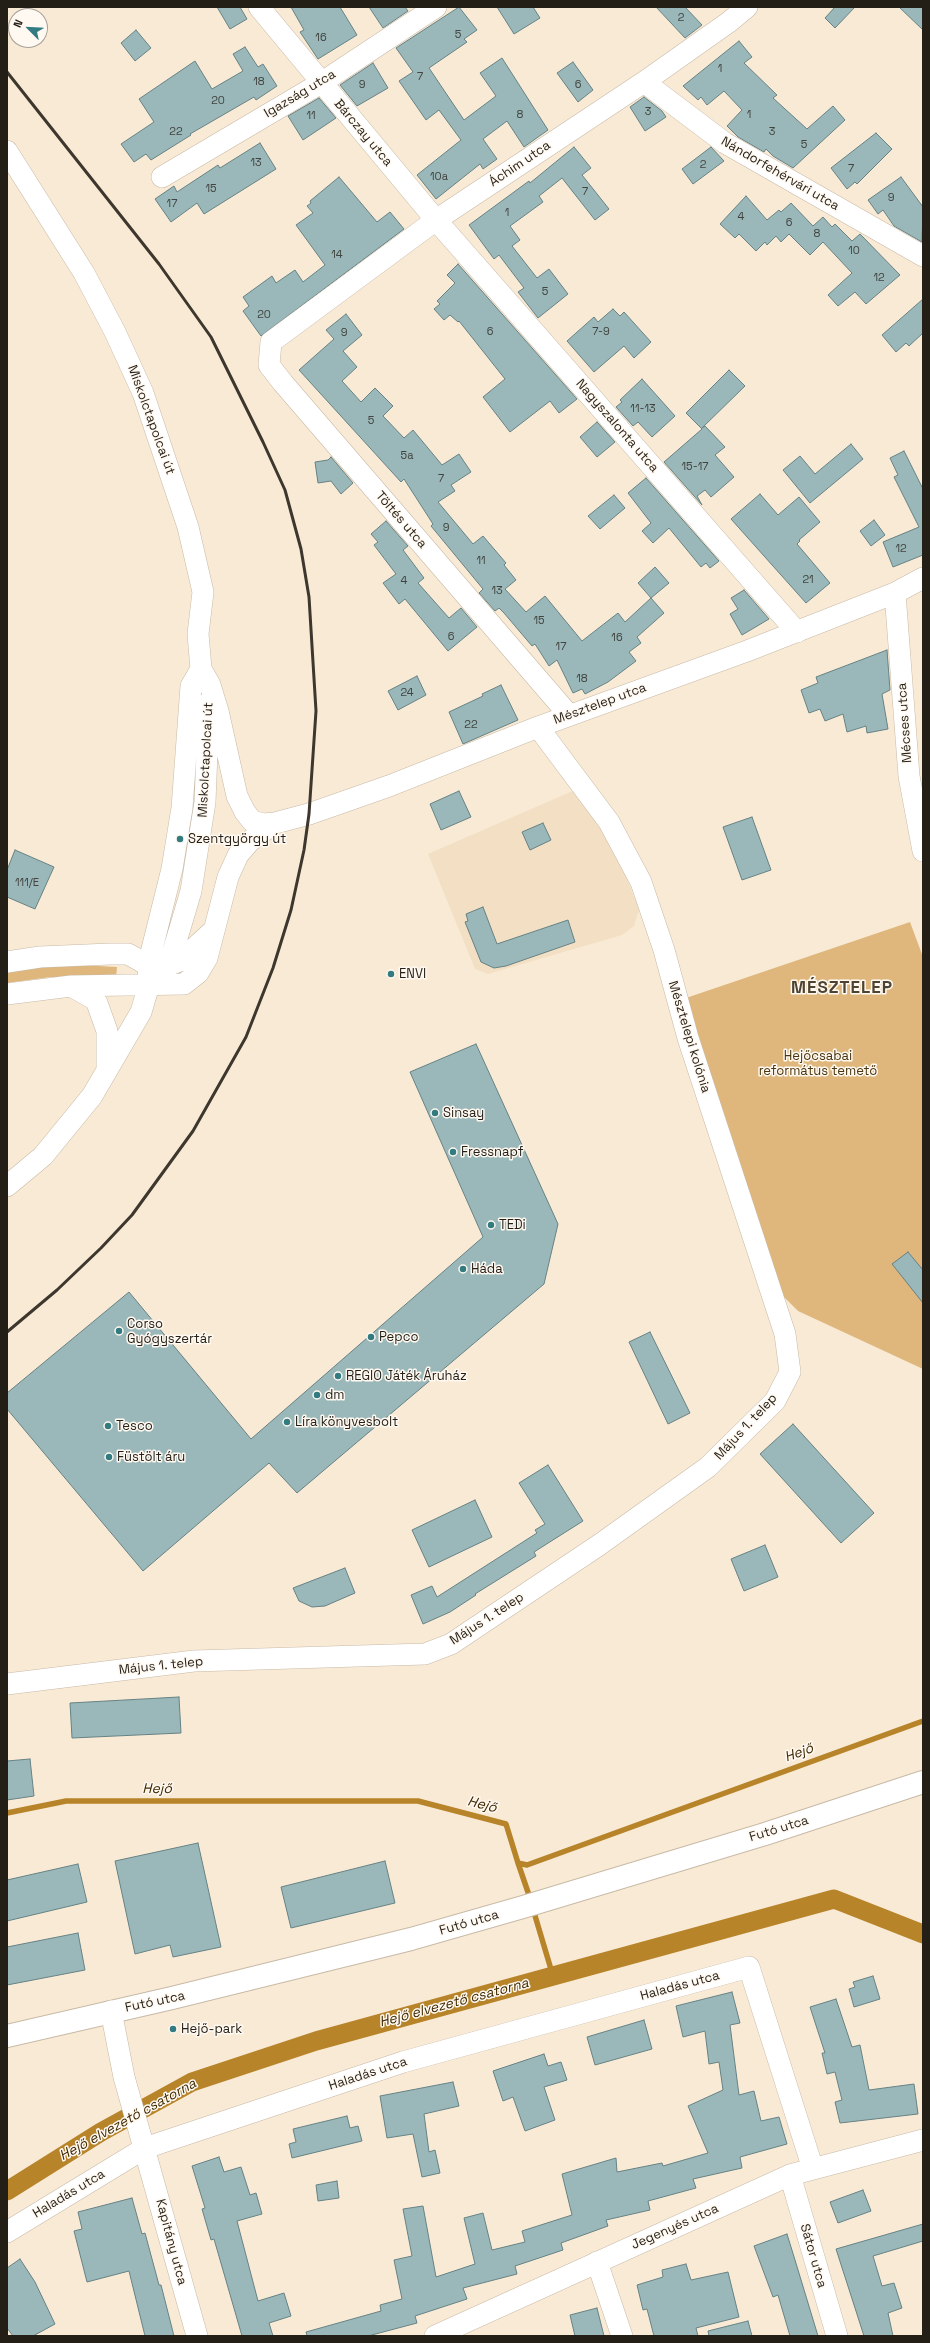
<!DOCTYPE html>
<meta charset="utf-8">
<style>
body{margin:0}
#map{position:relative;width:930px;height:2343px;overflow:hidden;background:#f9ead6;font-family:"Space Grotesk",sans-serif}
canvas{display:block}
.frame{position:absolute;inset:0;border:8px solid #231e16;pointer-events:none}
.north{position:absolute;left:8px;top:8px;width:40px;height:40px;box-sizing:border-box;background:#fff9f1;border:1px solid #a7a199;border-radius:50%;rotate:294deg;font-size:11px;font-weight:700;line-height:16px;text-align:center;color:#231e16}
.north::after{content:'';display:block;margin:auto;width:14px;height:18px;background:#327b80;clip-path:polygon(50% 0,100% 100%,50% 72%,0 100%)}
</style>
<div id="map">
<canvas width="930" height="2343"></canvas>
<div class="frame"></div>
<div class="north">N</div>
</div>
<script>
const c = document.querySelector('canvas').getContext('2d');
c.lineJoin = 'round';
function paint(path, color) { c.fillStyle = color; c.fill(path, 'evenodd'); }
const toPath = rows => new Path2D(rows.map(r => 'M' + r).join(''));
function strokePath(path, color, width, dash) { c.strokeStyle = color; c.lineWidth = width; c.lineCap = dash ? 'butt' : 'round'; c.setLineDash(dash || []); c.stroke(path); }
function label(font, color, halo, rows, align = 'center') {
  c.font = font + ' "Space Grotesk",sans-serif'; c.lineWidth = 3; c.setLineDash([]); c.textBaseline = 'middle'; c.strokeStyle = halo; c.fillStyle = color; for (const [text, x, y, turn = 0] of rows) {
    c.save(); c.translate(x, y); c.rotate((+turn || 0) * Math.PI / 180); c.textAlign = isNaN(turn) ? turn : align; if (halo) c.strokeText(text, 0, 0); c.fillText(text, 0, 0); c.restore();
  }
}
paint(toPath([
 [575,790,613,843,639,910,634,926,622,935,488,974,475,969,428,854]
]), '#f2dfc4');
paint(toPath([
 [910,922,923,957,923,1369,798,1311,782,1295,686,998],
 [79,965,117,967,116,978,51,977,7,983,7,972,20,968]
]), '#dfb77c');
strokePath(toPath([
 [7,1813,66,1801,418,1801,506,1824,518,1863,527,1865,923,1721],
 [518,1863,531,1901],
 [533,1909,553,1976]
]), '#b7842a', 5.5);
strokePath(toPath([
 [7,2191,101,2132,192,2082,316,2041,834,1899,923,1934]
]), '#b7842a', 19);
const building = toPath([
 [217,7,240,7,247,19,230,29,217,7],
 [291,7,340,7,357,35,318,59,300,32,304,30,291,7],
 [369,7,405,7,408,11,383,28,369,7],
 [459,7,477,30,464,39,467,42,429,68,464,120,496,96,480,73,502,58,548,130,524,147,507,121,483,139,497,159,483,169,480,164,436,199,417,175,461,140,439,110,426,120,399,81,413,72,396,48,459,7],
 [497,7,533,7,540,18,514,34,497,7],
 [656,7,685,7,702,25,685,38,656,7],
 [835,7,855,7,835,28,825,18,835,7],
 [899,7,923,7,923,30,899,7],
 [136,30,151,48,135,61,121,43,136,30],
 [739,41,752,57,744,63,777,95,773,98,807,129,833,106,845,120,793,168,773,156,766,149,764,152,738,137,727,126,742,110,724,91,707,105,701,97,698,100,683,86,739,41],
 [245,47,258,67,263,64,277,86,256,100,254,97,190,134,191,135,151,160,146,154,134,162,121,144,154,122,139,99,195,61,212,89,243,71,233,54,245,47],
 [573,62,593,90,578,102,557,73,573,62],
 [373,63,388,88,357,106,340,85,373,63],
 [644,97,662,111,666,117,645,131,630,107,644,97],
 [319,98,336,118,303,140,288,116,319,98],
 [876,133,892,149,857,184,855,182,847,189,831,168,876,133],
 [260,143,276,169,204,214,197,203,171,222,155,199,174,186,177,192,218,165,220,168,260,143],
 [574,147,591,168,582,175,609,209,595,220,562,178,539,196,543,202,510,226,520,240,512,246,537,278,549,269,568,294,538,318,518,292,524,288,499,255,494,259,469,225,529,181,530,183,574,147],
 [711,147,724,161,693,184,682,169,711,147],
 [339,177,377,222,390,212,404,229,261,336,243,311,249,306,243,297,272,276,276,283,295,270,303,282,325,265,296,225,313,213,307,206,311,203,310,201,339,177],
 [901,177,923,207,922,242,894,226,883,210,878,214,868,200,901,177],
 [746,196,767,220,779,210,781,212,791,203,813,226,823,217,832,227,835,224,852,241,860,234,900,275,866,304,855,292,838,306,828,295,852,273,823,242,810,255,789,234,781,242,776,236,767,245,765,242,756,251,739,234,735,238,720,224,746,196],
 [458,264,577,399,559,413,550,401,510,432,483,397,505,379,459,321,458,322,450,315,444,320,434,309,440,304,437,301,455,283,447,275,458,264],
 [923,299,923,333,909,346,906,343,896,352,882,335,923,299],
 [613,309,620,316,624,312,651,342,634,358,624,346,594,372,567,341,594,317,598,322,613,309],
 [346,314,362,335,343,351,357,367,342,381,361,402,375,388,393,406,383,416,404,438,413,430,442,465,459,454,471,472,451,485,455,491,438,502,473,544,483,536,506,563,504,565,516,580,505,589,526,612,545,596,582,641,618,613,625,622,651,598,638,583,655,567,669,583,651,598,664,613,637,637,641,643,629,652,636,661,608,682,585,694,582,689,573,693,557,660,549,666,535,644,532,646,504,613,499,608,495,611,479,593,483,589,431,526,433,524,404,479,401,482,299,370,334,339,326,330,346,314],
 [729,370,745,386,702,428,705,426,725,447,715,455,734,477,711,497,705,490,697,496,702,505,664,462,702,429,686,413,729,370],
 [642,379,675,416,652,437,638,422,633,426,616,407,622,402,620,400,642,379],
 [597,422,615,442,597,457,580,437,597,422],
 [851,444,863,459,810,503,783,470,800,456,815,474,851,444],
 [904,451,923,489,923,555,893,567,883,542,919,527,894,477,898,475,890,458,904,451],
 [331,457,353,483,341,494,331,481,318,483,315,462,328,460,331,457],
 [646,478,719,561,710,568,706,563,701,567,669,528,653,543,642,531,651,523,628,493,646,478],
 [760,494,778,515,799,497,820,522,799,540,800,541,797,544,830,583,806,603,731,519,760,494],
 [614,495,625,508,600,529,588,516,614,495],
 [874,520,885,535,871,546,860,531,874,520],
 [386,521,408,546,403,550,424,578,418,583,449,618,461,608,477,627,448,651,405,599,399,604,383,583,396,574,374,545,378,542,371,534,386,521],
 [744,590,769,619,742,635,730,614,738,609,731,598,744,590],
 [887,650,890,690,882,694,888,729,867,733,866,726,847,732,843,714,825,721,820,709,809,713,801,690,818,683,816,677,887,650],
 [417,676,426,695,398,710,388,691,417,676],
 [501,685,518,720,463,744,449,712,483,696,482,694,501,685],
 [459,791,471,817,441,830,430,804,459,791],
 [752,817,771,870,742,880,723,827,752,817],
 [543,823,551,840,530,850,522,832,543,823],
 [15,850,54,867,35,909,7,897,7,870,15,850],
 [483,907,497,944,568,920,575,942,506,966,494,968,481,962,465,922,468,921,466,914,483,907],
 [476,1044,558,1224,544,1284,297,1493,269,1463,143,1571,7,1409,7,1393,129,1292,251,1439,483,1237,410,1072,476,1044],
 [908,1252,923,1270,923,1303,892,1264,908,1252],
 [650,1332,690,1413,668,1424,629,1342,650,1332],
 [793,1424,874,1513,841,1543,760,1454,793,1424],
 [548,1465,583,1521,534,1552,536,1556,475,1594,476,1595,450,1612,423,1624,411,1595,432,1586,437,1597,537,1533,535,1530,545,1524,519,1483,548,1465],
 [475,1500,492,1537,429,1567,412,1530,475,1500],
 [765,1545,778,1577,744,1591,731,1559,765,1545],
 [345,1568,355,1593,325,1606,312,1607,299,1601,293,1588,345,1568],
 [179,1697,181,1733,72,1738,70,1703,179,1697],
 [30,1759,34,1796,7,1800,7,1761,30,1759],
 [198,1843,221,1947,173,1957,170,1945,135,1954,115,1861,198,1843],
 [385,1861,395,1903,291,1928,281,1887,385,1861],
 [78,1864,87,1902,7,1921,7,1880,78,1864],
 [78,1933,85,1970,7,1985,7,1947,78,1933],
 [873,1976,880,1999,854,2007,849,1989,855,1987,853,1982,873,1976],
 [732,1992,740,2023,730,2025,739,2095,754,2091,761,2121,779,2117,787,2144,740,2157,742,2168,693,2179,696,2188,648,2201,650,2210,606,2220,608,2226,561,2243,563,2250,515,2266,517,2274,463,2288,467,2299,415,2316,417,2323,368,2336,307,2336,306,2332,381,2311,380,2305,402,2299,394,2260,412,2256,403,2209,423,2206,436,2277,475,2264,464,2218,483,2213,492,2250,525,2242,522,2231,572,2215,562,2174,616,2158,617,2172,662,2163,663,2166,708,2153,688,2106,723,2090,719,2062,709,2064,705,2031,683,2037,676,2006,732,1992],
 [836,1999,852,2047,860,2045,869,2090,914,2084,918,2114,840,2123,835,2102,842,2100,835,2072,827,2074,822,2053,825,2053,810,2007,836,1999],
 [644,2020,652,2049,595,2065,587,2037,644,2020],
 [544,2054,548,2066,561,2062,567,2080,544,2087,555,2120,525,2131,513,2097,503,2101,493,2071,544,2054],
 [453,2082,459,2106,424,2114,429,2152,435,2150,440,2173,422,2177,413,2134,387,2138,380,2096,453,2082],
 [347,2116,350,2128,358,2126,362,2141,292,2158,289,2144,296,2142,293,2129,347,2116],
 [219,2157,224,2172,241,2167,250,2195,256,2193,262,2214,237,2221,258,2301,284,2293,291,2316,269,2323,273,2336,242,2336,214,2239,211,2240,202,2209,205,2208,192,2166,219,2157],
 [337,2181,339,2198,318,2201,316,2185,337,2181],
 [863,2190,871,2211,838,2223,830,2202,863,2190],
 [132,2198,142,2234,145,2233,159,2285,161,2285,174,2336,145,2336,129,2271,87,2282,74,2231,82,2229,78,2212,132,2198],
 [923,2224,923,2241,873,2256,882,2286,894,2283,902,2308,888,2313,893,2336,864,2336,836,2249,923,2224],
 [787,2234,795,2260,818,2336,790,2336,778,2295,773,2297,754,2246,787,2234],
 [20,2259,35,2282,55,2324,33,2336,13,2336,7,2328,7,2268,20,2259],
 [686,2264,691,2280,728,2272,739,2317,696,2328,698,2336,654,2336,647,2309,643,2310,637,2285,663,2277,662,2270,686,2264],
 [597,2308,604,2336,575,2336,570,2315,597,2308],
 [748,2321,752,2336,709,2336,708,2331,748,2321]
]);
paint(building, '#9ab7b9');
strokePath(building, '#668284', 1);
const minor = toPath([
 [259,7,436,220,797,632],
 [644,82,725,143,923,256],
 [7,151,84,273,115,332,143,393,188,527,203,592,198,634,201,669,210,685,218,711,237,796,245,812,252,821,263,824,275,823,309,814,389,786,538,727,747,651,895,593,923,578],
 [162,177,321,83,436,7],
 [895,593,909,776,923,851],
 [569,715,283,383,269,365,271,342,436,220,644,82,729,22,747,7],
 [7,962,40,957,110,954,128,954,148,965,169,965,180,961,214,930],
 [149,985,169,965,191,891,205,802,209,702],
 [71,986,94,999,97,1003,107,1031,107,1069],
 [7,994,71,986,184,984,198,973,207,958,228,877,238,855,250,841,275,823],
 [7,1186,43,1156,92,1096,141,1012,149,985,148,965,172,869,182,808,191,686,201,669],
 [7,1684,194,1661,425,1654,451,1644,599,1545,708,1467,775,1401,790,1372,785,1334,688,1038,664,950,641,882,609,822,538,727],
 [111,2011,124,2077,197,2336],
 [790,2175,837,2336],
 [7,2232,145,2148,403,2062,749,1967,813,2169],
 [597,2262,622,2336],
 [435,2336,790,2175,923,2140]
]);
const major = toPath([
 [7,2036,172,1998,411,1939,523,1907,765,1834,923,1782]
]);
strokePath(minor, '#c8baa6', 22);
strokePath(major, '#c8baa6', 24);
strokePath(minor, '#fff', 21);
strokePath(major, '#fff', 22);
strokePath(toPath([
 [7,72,159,264,211,337,263,442,285,490,301,549,309,597,316,711,309,814,304,850,291,910,273,968,246,1037,193,1131,132,1215,101,1248,57,1290,7,1332]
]), '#3d372d', 3);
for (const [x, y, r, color] of [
 [180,839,4,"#327b80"],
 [391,974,4,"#327b80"],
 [435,1113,4,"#327b80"],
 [453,1152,4,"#327b80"],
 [491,1225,4,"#327b80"],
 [463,1269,4,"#327b80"],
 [119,1331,4,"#327b80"],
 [371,1337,4,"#327b80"],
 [338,1376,4,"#327b80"],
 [317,1395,4,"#327b80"],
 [287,1422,4,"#327b80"],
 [108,1426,4,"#327b80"],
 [109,1457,4,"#327b80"],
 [173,2029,4,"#327b80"]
]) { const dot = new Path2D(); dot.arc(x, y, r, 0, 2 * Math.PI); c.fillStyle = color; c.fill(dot); strokePath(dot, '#fff9f1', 1.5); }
label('11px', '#41443f', null, [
 ["2",681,18],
 ["5",458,35],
 ["16",321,38],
 ["1",720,69],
 ["7",420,77],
 ["18",259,82],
 ["9",362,85],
 ["6",578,85],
 ["20",218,101],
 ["3",648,112],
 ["8",520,115],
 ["1",749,115],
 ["11",311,116],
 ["22",176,132],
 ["3",772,132],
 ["5",804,145],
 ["13",256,163],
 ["2",703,165],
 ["7",851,169],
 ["10a",439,177],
 ["15",211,189],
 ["7",585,192],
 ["9",891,198],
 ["17",172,204],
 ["1",507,213],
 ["4",741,217],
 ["6",789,223],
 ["8",817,234],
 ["10",854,251],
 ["14",337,255],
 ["12",879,278],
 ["5",545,292],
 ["20",264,315],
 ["6",490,332],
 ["7-9",601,332],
 ["9",344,333],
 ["11-13",643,409],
 ["5",371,421],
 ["5a",407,456],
 ["15-17",695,467],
 ["7",441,479],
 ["9",446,528],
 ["12",901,549],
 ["11",481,561],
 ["21",808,580],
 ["4",404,581],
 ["13",497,591],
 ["15",539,621],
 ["6",451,637],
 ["16",617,638],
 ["17",561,647],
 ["18",582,679],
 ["24",407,693],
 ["22",471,725],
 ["111/E",27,883]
]);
label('13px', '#231e16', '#fff9f1', [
 ["Igazság utca",300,94,-31],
 ["Bárczay utca",363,133,50],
 ["Áchim utca",520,164,-34],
 ["Nándorfehérvári utca",780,174,30],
 ["Miskolctapolcai út",151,420,70],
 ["Nagyszalonta utca",617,426,49],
 ["Töltés utca",401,520,49],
 ["Mésztelep utca",600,704,-20],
 ["Mécses utca",905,723,-94],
 ["Miskolctapolcai út",206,760,-87],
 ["Mésztelepi kolónia",689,1037,73],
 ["Május 1. telep",746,1427,-47],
 ["Május 1. telep",487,1619,-33],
 ["Május 1. telep",161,1666,-6],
 ["Futó utca",779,1829,-17],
 ["Futó utca",469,1923,-16],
 ["Haladás utca",680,1986,-15],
 ["Futó utca",155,2002,-12],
 ["Haladás utca",368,2074,-18],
 ["Haladás utca",69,2194,-31],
 ["Jegenyés utca",675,2227,-24],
 ["Kapitány utca",171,2242,75],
 ["Sátor utca",813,2256,74]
]);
label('13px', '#231e16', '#fff9f1', [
 ["Szentgyörgy út",188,839],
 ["ENVI",399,974],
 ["Sinsay",443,1113],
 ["Fressnapf",461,1152],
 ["TEDi",499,1225],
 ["Háda",471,1269],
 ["Corso",127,1324],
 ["Gyógyszertár",127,1339],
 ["Pepco",379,1337],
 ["REGIO Játék Áruház",346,1376],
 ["dm",325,1395],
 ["Líra könyvesbolt",295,1422],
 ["Tesco",116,1426],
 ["Füstölt áru",117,1457],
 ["Hejő-park",181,2029]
], 'left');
label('13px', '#4a3510', '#fff9f1', [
 ["Hejőcsabai",818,1056],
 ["református temető",818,1071]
]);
label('italic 14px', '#402a04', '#fff9f1', [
 ["Hejő",799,1753,-20],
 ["Hejő",157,1789],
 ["Hejő",482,1805,14],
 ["Hejő elvezető csatorna",454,2003,-15],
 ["Hejő elvezető csatorna",128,2120,-29]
]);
c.letterSpacing = '1px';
label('bold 17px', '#4e4231', '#fff9f1', [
 ["MÉSZTELEP",842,988]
]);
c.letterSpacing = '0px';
</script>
